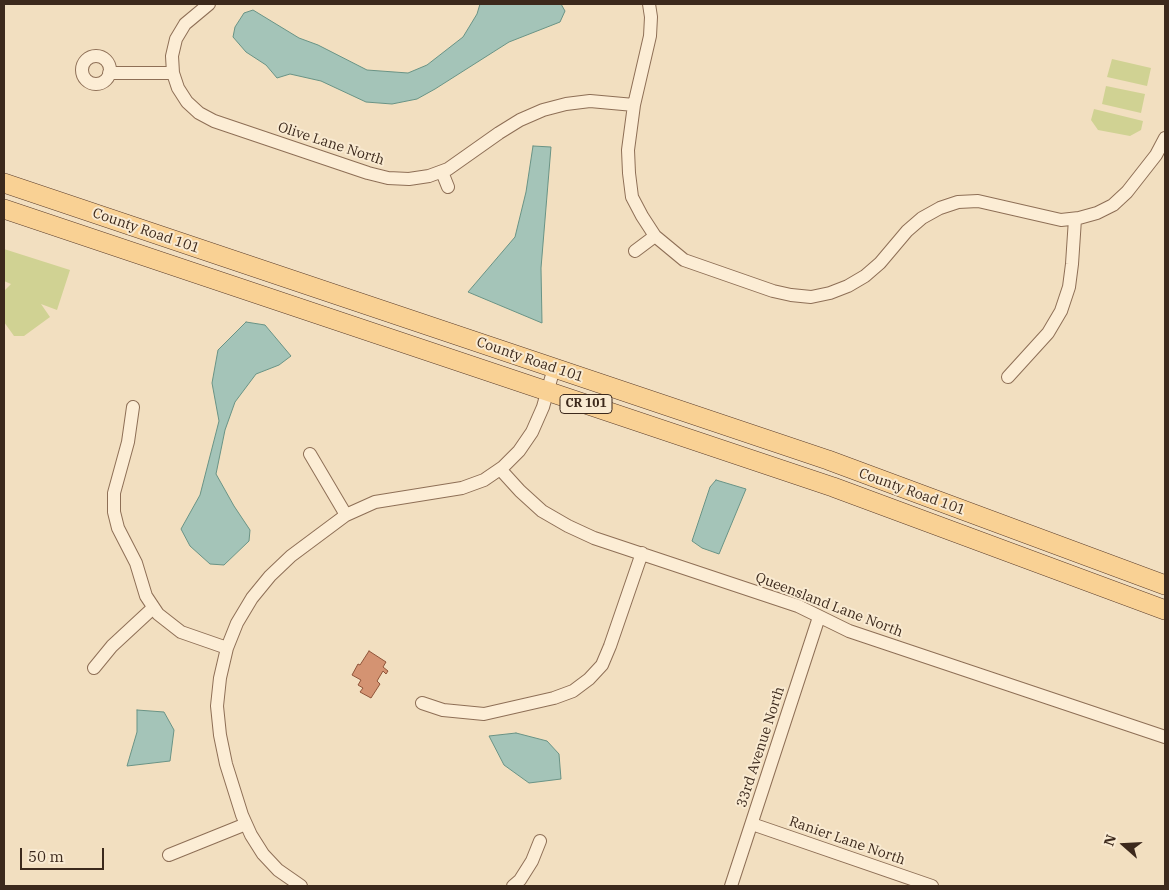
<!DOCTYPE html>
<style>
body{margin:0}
#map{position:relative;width:1169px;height:890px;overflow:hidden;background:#f2dfc0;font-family:"IBM Plex Serif",serif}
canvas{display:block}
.frame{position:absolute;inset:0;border:5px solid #3c291c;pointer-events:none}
.north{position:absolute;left:1099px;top:820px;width:50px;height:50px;-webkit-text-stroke:4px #f9ead1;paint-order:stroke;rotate:289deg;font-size:14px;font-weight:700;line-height:20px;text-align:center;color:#3c291c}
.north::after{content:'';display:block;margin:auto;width:18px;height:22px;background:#3c291c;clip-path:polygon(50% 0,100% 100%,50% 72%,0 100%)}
.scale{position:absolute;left:20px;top:848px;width:84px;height:22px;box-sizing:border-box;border:2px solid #3c291c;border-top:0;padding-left:6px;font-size:15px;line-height:18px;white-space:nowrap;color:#3c291c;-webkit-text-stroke:4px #f9ead1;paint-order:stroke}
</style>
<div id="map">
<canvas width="1169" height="890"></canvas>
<div class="frame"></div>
<div class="north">N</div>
<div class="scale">50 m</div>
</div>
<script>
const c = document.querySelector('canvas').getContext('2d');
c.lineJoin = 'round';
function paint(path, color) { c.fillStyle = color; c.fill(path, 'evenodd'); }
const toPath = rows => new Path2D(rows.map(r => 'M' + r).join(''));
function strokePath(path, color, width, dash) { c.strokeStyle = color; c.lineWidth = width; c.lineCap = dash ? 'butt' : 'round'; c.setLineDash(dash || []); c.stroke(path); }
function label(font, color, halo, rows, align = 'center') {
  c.font = font + ' "IBM Plex Serif",serif'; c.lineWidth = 4; c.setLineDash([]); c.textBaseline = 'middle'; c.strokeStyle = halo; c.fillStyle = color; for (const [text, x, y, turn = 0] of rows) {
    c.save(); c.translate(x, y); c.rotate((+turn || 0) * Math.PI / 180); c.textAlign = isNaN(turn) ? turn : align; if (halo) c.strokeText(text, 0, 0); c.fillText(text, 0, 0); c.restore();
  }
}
paint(toPath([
 [1112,59,1151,68,1147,86,1107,77],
 [1106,86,1145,94,1141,113,1102,104],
 [1094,109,1143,121,1141,130,1130,136,1098,130,1091,120],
 [4,249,70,270,57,310,41,304,50,317,24,336,14,336,4,322,4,291,11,284,4,281]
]), '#d0d293');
const water = toPath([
 [480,4,561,4,565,11,560,22,509,42,435,89,417,99,392,104,366,102,321,81,290,74,277,78,266,65,246,52,233,37,235,27,244,13,253,10,299,38,318,45,367,70,408,73,427,65,463,37,477,14,480,4],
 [533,146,551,147,541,268,542,323,468,292,515,237,526,192,533,146],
 [246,322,265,325,291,356,279,365,256,374,235,402,225,430,216,474,234,506,250,530,249,541,224,565,210,564,190,546,181,529,200,495,219,421,212,383,218,350,246,322],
 [716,480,746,489,719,554,702,548,692,541,710,487,716,480],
 [137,710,164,712,174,730,170,761,127,766,137,732,137,710],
 [516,733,547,741,559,754,561,779,529,783,504,765,489,736,516,733]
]);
paint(water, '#a4c4b8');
strokePath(water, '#699385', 1);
const building = toPath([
 [369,651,386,662,383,667,388,671,386,674,383,671,377,681,380,684,371,698,360,692,363,688,358,685,361,680,352,675,358,664,360,665,369,651]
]);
paint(building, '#d49372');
strokePath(building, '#8f5439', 1);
const street = toPath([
 [209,4,185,24,176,39,172,56,173,73,178,88,187,102,199,113,214,121,368,173,388,178,409,179,429,176,448,169,499,133,520,120,543,110,566,104,590,101,634,105],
 [649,4,651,17,650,36,634,105,628,150,629,173,632,197,642,216,655,236,684,260,773,291,791,295,811,297,830,293,848,286,865,276,880,263,907,231,922,218,940,208,958,202,978,201,1061,220,1079,218,1097,213,1113,205,1127,192,1156,155,1165,138],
 '82 70a14 14 0 1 1 28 0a14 14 0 1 1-28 0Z',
 [109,73,173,73],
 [442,172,448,187],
 [635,251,655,236],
 [1008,377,1048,333,1061,311,1069,287,1072,264,1075,219],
 [133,407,128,442,114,493,114,512,118,528,136,563,146,596,158,614,181,632,227,648],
 [310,454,346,515],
 [500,469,520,491,542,511,568,526,594,538,798,606,849,631,1165,737],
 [94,668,112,646,153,608],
 [422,703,443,710,484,714,554,698,573,691,589,679,602,665,610,646,642,553],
 [752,824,932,886],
 [169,855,246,824],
 [301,886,278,870,263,854,251,835,242,815,226,764,220,735,217,706,220,678,227,648,237,623,252,598,270,576,291,556,346,515,375,502,462,488,484,480,503,467,519,451,532,432,543,407,554,368],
 [513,886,520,880,532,861,540,841],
 [731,886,819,617]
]);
const primary = toPath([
 [4,183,828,460,1165,585],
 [4,209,833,487,1165,610]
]);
strokePath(street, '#8e6f56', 14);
strokePath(primary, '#5b3d2b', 20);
strokePath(street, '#fcedd5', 12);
strokePath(primary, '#f9d194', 19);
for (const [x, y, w] of [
 [586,404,52]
]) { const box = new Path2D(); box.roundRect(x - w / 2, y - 9.5, w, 19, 4); c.fillStyle = '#f9ead1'; c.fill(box); strokePath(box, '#3c291c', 1); }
label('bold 12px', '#3c291c', null, [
 ["CR 101",586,404]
]);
label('14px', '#3c291c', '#f9ead1', [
 ["Olive Lane North",331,144,18],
 ["County Road 101",146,231,19],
 ["County Road 101",530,360,19],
 ["County Road 101",912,492,20],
 ["Queensland Lane North",829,605,21],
 ["33rd Avenue North",761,747,-72],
 ["Ranier Lane North",847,841,19]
]);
</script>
